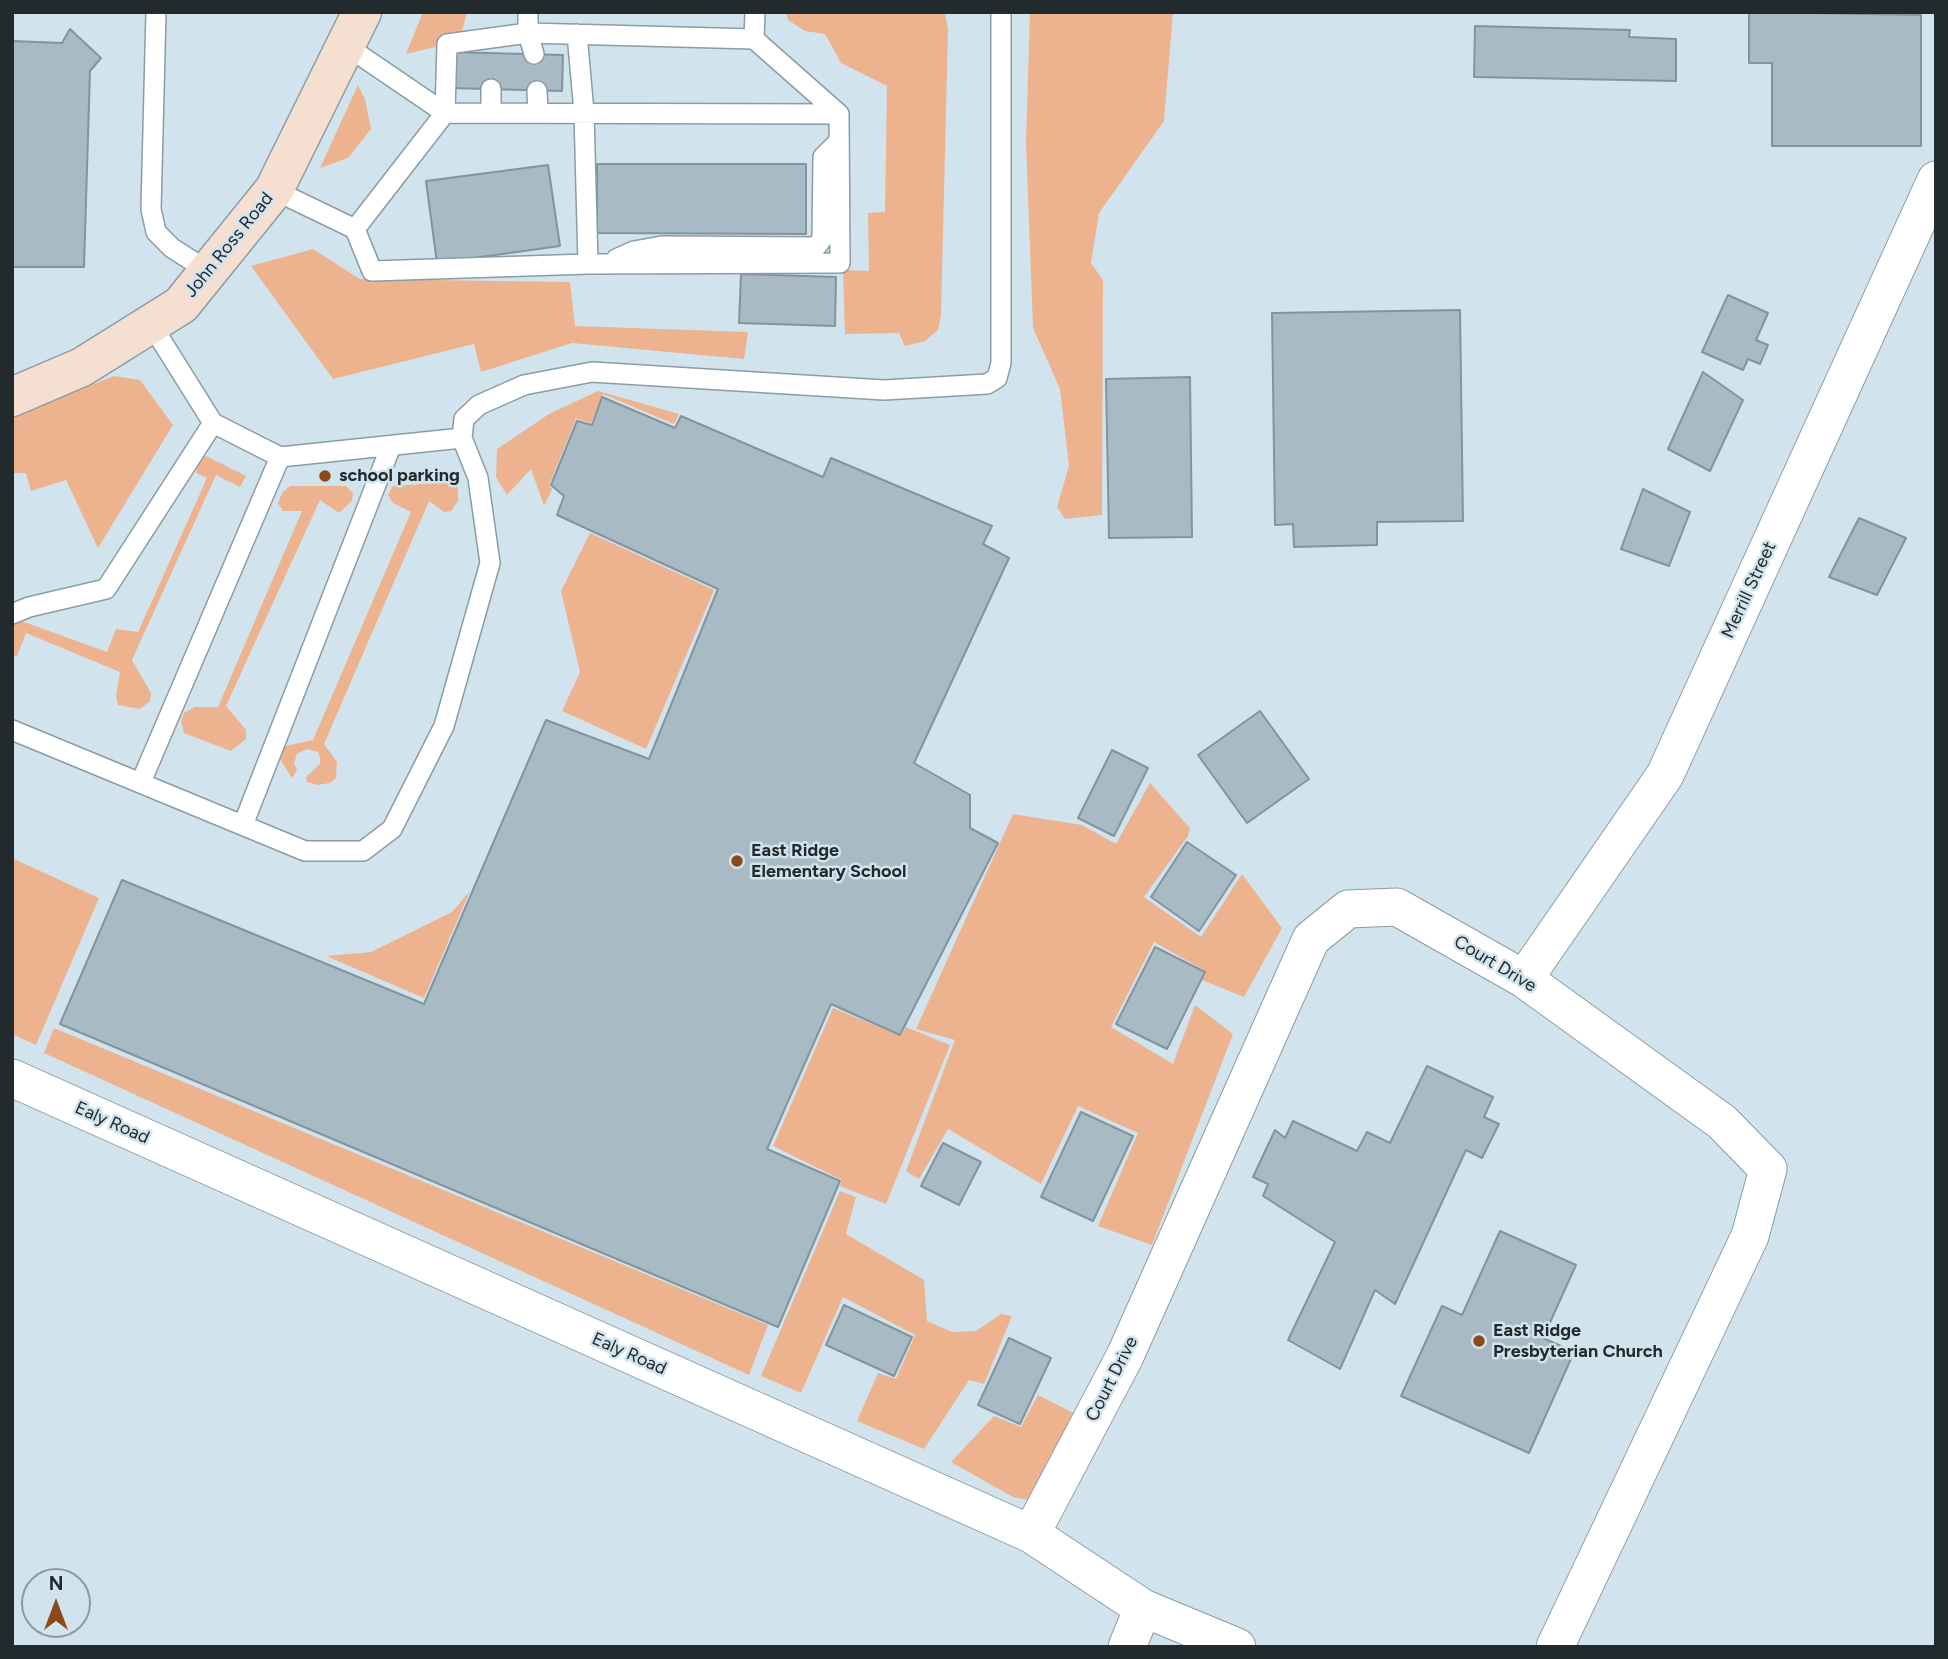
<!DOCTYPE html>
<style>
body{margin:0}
#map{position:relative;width:1948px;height:1659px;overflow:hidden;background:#d1e4ee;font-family:Figtree,sans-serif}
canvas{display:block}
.frame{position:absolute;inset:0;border:14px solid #222a2d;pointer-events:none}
.north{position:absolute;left:21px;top:1568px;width:70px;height:70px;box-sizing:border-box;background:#d1e4ee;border:2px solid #8b9aa1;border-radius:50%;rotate:0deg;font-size:19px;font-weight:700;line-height:28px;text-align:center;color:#222a2d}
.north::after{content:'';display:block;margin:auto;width:24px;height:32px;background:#8c4a18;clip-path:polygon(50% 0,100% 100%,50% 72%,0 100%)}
</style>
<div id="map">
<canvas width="1948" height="1659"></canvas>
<div class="frame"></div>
<div class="north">N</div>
</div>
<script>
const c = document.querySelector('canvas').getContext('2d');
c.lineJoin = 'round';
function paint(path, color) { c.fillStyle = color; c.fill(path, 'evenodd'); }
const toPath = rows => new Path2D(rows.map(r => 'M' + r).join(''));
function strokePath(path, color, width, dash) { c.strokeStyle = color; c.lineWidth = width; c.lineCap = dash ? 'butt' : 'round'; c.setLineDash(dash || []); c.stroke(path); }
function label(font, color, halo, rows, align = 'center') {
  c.font = font + ' Figtree,sans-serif'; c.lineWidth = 5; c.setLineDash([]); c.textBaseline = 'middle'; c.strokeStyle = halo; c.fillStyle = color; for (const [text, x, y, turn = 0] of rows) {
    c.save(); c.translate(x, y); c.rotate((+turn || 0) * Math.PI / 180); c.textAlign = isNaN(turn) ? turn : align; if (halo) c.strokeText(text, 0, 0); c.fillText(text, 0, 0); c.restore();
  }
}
paint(toPath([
 [423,12,467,12,462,31,435,47,406,54],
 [786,12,945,12,948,30,941,315,938,330,925,341,905,346,899,333,845,334,843,270,869,271,868,213,885,212,887,86,841,63,825,34,805,31,788,20],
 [1030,12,1173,12,1164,121,1099,213,1091,263,1103,280,1102,515,1065,519,1057,507,1069,466,1060,389,1033,328,1026,143],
 [358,85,365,99,371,129,348,158,320,168],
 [313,249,360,279,570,282,575,326,748,332,744,359,572,343,481,372,474,344,333,379,251,266],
 [114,376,140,380,173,425,98,548,66,480,31,491,26,473,12,473,12,417],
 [598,391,679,414,674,424,603,394,591,423,576,419,549,485,552,489,544,506,531,469,507,495,496,477,497,449,549,414],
 [206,456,246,476,240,487,216,475,132,660,151,693,150,701,140,709,118,705,116,696,120,672,26,633,17,656,12,655,13,618,107,652,116,629,138,632,207,478,196,473,197,461],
 [452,482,458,486,458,501,451,511,444,512,429,501,324,744,337,762,336,778,330,783,317,785,307,782,306,777,320,764,320,758,318,752,307,749,297,754,294,763,297,770,292,778,280,759,281,752,286,746,313,740,411,512,393,503,388,495,393,486],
 [290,486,346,486,353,493,352,501,339,513,320,500,226,706,246,730,246,739,231,751,184,733,181,721,184,713,195,707,218,707,302,511,283,511,278,503,282,493],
 [590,533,714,590,646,749,562,711,580,672,561,591],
 [1150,783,1190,828,1188,836,1144,897,1201,937,1242,874,1282,928,1244,997,1202,980,1204,970,1154,942,1111,1027,1173,1064,1195,1005,1233,1034,1152,1245,1098,1226,1138,1133,1078,1106,1041,1184,948,1129,919,1179,906,1171,955,1040,916,1029,1013,814,1082,825,1116,844],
 [12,858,99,898,36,1045,12,1034],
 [470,891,424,998,326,956,371,952,452,912],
 [833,1008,901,1036,906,1027,950,1045,886,1204,840,1186,842,1180,773,1146],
 [54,1028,768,1325,749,1375,44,1053],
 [840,1191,856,1197,846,1234,924,1280,927,1321,952,1332,976,1331,1001,1314,1012,1316,984,1384,969,1380,924,1449,857,1421,878,1373,896,1379,915,1335,843,1297,801,1393,761,1376],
 [1038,1395,1081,1417,1033,1501,1013,1497,951,1462,994,1416,1021,1427]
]), '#edb38f');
const building = toPath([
 [1749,12,1921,15,1921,146,1772,146,1772,63,1749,63,1749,12],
 [1475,26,1630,30,1629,37,1676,39,1676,81,1474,77,1475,26],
 [70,29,101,58,90,71,84,267,12,267,12,41,62,43,70,29],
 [450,52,563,55,562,91,449,88,450,52],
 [597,164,806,164,806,234,597,233,597,164],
 [548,165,560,246,437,263,426,181,548,165],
 [741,274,836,277,835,326,739,323,741,274],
 [1728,295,1768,313,1756,340,1768,345,1760,364,1748,359,1743,370,1702,352,1728,295],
 [1460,310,1463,521,1377,522,1377,545,1294,547,1293,524,1275,525,1272,313,1460,310],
 [1703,372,1743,400,1710,471,1668,449,1703,372],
 [1190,377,1192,537,1109,538,1106,379,1190,377],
 [602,397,675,428,681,416,823,477,831,458,992,526,983,544,1009,558,914,763,970,795,970,828,998,843,900,1035,831,1004,767,1149,840,1181,778,1327,60,1024,122,880,424,1004,546,720,649,759,718,589,557,515,564,496,551,485,577,421,592,425,602,397],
 [1643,489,1690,512,1669,566,1621,549,1643,489],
 [1859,518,1906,538,1877,595,1829,577,1859,518],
 [1260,711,1309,779,1247,823,1198,755,1260,711],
 [1112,750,1148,768,1114,836,1078,818,1112,750],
 [1187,842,1236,875,1199,931,1151,897,1187,842],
 [1155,947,1205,972,1167,1049,1116,1024,1155,947],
 [1427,1066,1493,1097,1484,1117,1499,1124,1482,1158,1466,1150,1395,1304,1375,1290,1340,1369,1288,1340,1335,1242,1263,1196,1268,1184,1253,1177,1275,1130,1285,1138,1293,1121,1357,1151,1367,1132,1390,1143,1427,1066],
 [1081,1112,1133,1136,1093,1221,1041,1197,1081,1112],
 [943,1143,981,1162,959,1205,921,1186,943,1143],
 [1500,1231,1576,1265,1543,1338,1574,1352,1529,1453,1401,1396,1442,1306,1462,1315,1500,1231],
 [844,1305,912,1337,894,1376,826,1345,844,1305],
 [1009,1338,1051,1358,1020,1424,978,1405,1009,1338]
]);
paint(building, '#a8bbc5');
strokePath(building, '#82949d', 2);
const lane = toPath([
 [156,12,151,209,156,232,172,248,208,271],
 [528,12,528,33,754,39,755,12],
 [577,34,584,112,588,264],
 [345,45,445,113,839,114],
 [537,91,538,113],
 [491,113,491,89],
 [274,190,355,229,445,113,447,44,528,33,534,54],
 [355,229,372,271,588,264,840,263,839,114,754,39],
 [616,259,634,251,662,246,816,247,822,239,823,157,838,142],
 [151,324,213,423,280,457,462,438],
 [12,614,29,607,106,589,213,423],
 [12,730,305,851,363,851,392,829,444,726,490,563,478,478,462,438,464,419,479,405,524,385,592,372,884,390,987,384,997,378,1001,363,1001,12],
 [141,782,280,457],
 [243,825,391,446]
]);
const street = toPath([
 [1524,979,1665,775,1936,180],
 [12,1078,1031,1534,1143,1608,1237,1647],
 [1031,1534,1125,1356,1311,939,1348,909,1397,907,1524,979,1722,1122,1768,1169,1750,1236,1555,1647],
 [1127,1647,1143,1608]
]);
const secondary = toPath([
 [12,397,82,367,181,305,274,190,362,12]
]);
strokePath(lane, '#8a9ca6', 22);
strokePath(street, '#8a9ca6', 39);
strokePath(secondary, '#8a9ca6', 41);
strokePath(lane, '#fff', 19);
strokePath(street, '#fff', 37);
strokePath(secondary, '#f5dfd0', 38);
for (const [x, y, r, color] of [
 [325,476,7,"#8c4a18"],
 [737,861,7,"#8c4a18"],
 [1479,1341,7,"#8c4a18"]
]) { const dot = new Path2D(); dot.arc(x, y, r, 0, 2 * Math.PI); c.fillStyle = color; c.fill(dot); strokePath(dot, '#d1e4ee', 2.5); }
label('18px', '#222a2d', '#d1e4ee', [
 ["John Ross Road",229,245,-51],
 ["Merrill Street",1749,590,-65],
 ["Court Drive",1495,964,31],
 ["Ealy Road",112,1123,24],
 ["Ealy Road",629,1354,24],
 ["Court Drive",1112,1379,-63]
]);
label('bold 18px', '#222a2d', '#d1e4ee', [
 ["school parking",339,476],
 ["East Ridge",751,851],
 ["Elementary School",751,872],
 ["East Ridge",1493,1331],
 ["Presbyterian Church",1493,1352]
], 'left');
</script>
